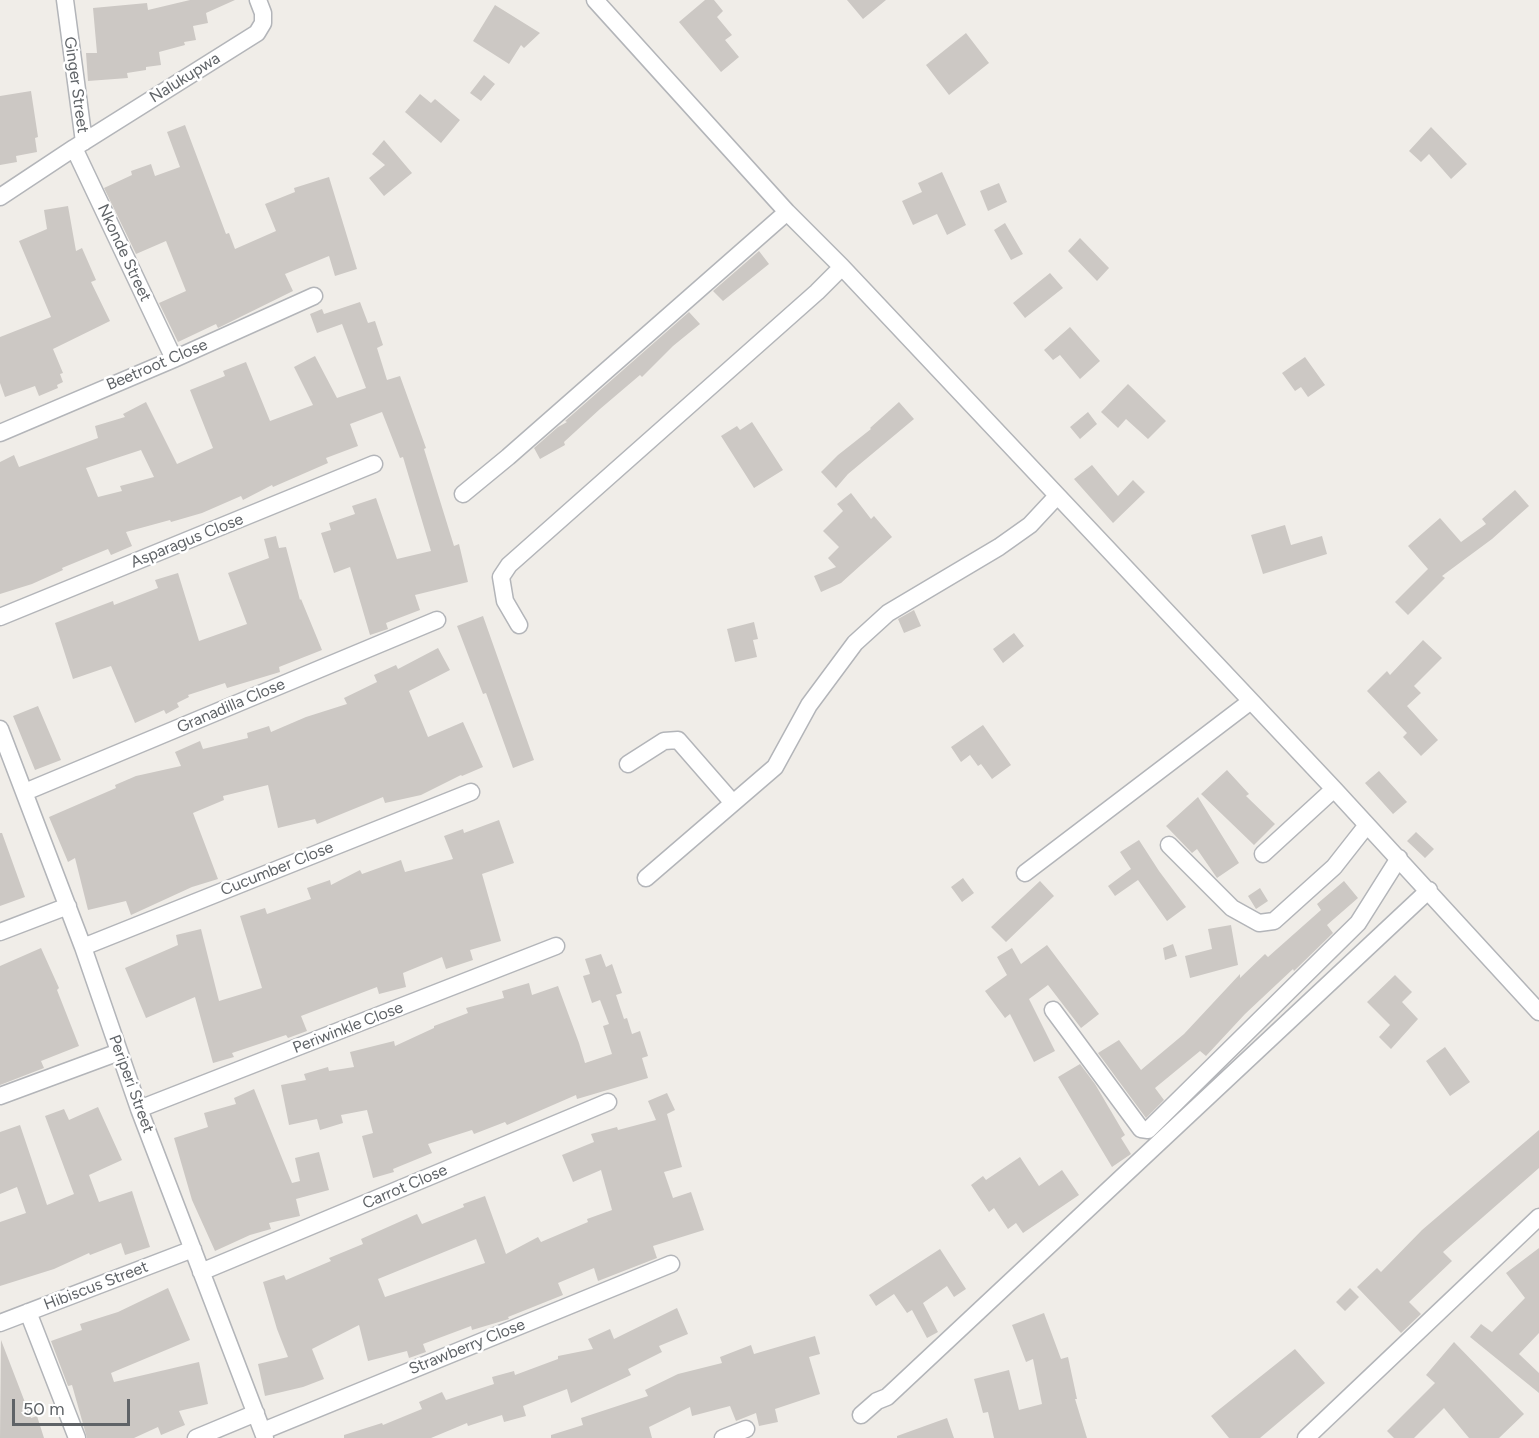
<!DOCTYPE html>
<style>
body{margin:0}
#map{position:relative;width:1539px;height:1438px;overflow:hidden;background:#f0ede8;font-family:Figtree,sans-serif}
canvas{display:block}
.scale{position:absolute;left:12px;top:1399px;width:118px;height:27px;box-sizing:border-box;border:3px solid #5f6367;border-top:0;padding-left:8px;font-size:18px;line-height:21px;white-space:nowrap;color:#5f6367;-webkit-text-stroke:4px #fff;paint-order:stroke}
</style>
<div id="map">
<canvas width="1539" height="1438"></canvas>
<div class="scale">50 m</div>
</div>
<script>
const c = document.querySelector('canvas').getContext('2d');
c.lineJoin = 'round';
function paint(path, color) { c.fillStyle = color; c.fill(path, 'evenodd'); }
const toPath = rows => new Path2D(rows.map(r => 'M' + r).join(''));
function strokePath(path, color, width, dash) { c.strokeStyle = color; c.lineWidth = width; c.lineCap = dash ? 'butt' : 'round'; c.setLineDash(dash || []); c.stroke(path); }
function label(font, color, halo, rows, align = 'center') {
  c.font = font + ' Figtree,sans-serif'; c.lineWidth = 5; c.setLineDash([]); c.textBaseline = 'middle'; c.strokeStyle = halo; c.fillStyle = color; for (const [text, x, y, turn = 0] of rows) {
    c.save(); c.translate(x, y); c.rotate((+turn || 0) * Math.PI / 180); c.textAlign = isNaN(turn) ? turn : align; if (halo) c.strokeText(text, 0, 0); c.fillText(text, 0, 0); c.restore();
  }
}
paint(toPath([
 [190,0,235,0,206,13,208,23,193,26,196,40,184,42,185,45,159,52,161,65,146,67,146,70,127,73,128,78,88,81,86,53,97,53,93,8,147,3,148,10],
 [705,0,714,0,723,11,717,17,732,35,725,40,739,57,721,72,679,22],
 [847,0,886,0,863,19],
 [495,5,540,33,524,48,521,45,509,64,473,41],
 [966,33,989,63,949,95,926,65],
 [484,75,495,84,481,101,470,93],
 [31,91,38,137,35,138,37,152,16,156,17,162,0,165,0,96],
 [420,94,431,103,435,99,460,120,441,143,405,112],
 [185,125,226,234,229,233,235,249,276,231,265,204,295,192,294,188,329,177,357,269,335,276,329,256,285,274,293,291,218,328,216,324,178,342,159,303,186,291,166,241,136,254,104,188,132,175,131,171,151,164,155,176,180,167,167,132],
 [1431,127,1467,164,1451,179,1429,154,1421,162,1409,151],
 [384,140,412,173,384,196,369,178,385,165,372,154],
 [942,172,966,225,947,235,937,214,913,225,902,201,922,192,918,183],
 [999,183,1007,202,988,211,980,191],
 [68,206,76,251,82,248,96,280,91,282,110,321,53,349,63,373,60,374,63,382,57,385,58,388,39,396,35,386,5,397,0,383,0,337,51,317,19,241,47,229,44,210],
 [1005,223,1023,254,1011,260,994,230],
 [1080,238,1109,268,1097,281,1068,251],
 [759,251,769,264,723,301,713,291],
 [1050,273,1063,288,1025,318,1013,303],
 [360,302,368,323,375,321,383,345,377,348,387,380,400,376,426,448,424,449,454,546,459,544,468,582,415,595,420,610,386,623,388,629,370,635,350,567,334,573,321,533,331,530,329,523,355,514,352,506,376,498,397,559,431,551,403,457,400,458,382,412,350,424,358,446,326,458,328,463,273,487,272,485,243,500,241,496,202,513,171,522,170,520,126,532,132,546,111,555,108,549,62,568,63,570,32,584,0,594,0,462,14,455,19,467,98,438,95,426,125,417,123,414,146,402,177,464,213,448,190,390,225,376,223,371,246,362,270,421,313,405,294,367,315,356,337,398,366,388,342,324,317,333,310,314,322,309,324,314],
 [141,450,154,477,120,486,122,491,98,497,86,468],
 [689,312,700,324,673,346,642,377,640,375,600,409,564,442,565,445,540,459,534,448,558,427,567,422,565,421],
 [1070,327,1100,361,1080,379,1060,355,1053,360,1044,350],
 [1305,357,1325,385,1308,397,1301,387,1295,391,1282,373],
 [1128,384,1166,421,1148,439,1126,419,1118,428,1101,412],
 [899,402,914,419,848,474,836,488,821,472,838,455,871,429,870,428],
 [1088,412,1097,424,1080,439,1070,427],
 [752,422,783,470,754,488,721,436,737,426,740,430],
 [1092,465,1118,496,1133,480,1145,492,1113,523,1074,479],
 [1515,490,1529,506,1492,539,1442,576,1445,578,1408,615,1395,602,1428,569,1408,546,1440,518,1461,542,1486,524,1482,519],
 [851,493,871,519,874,516,892,537,841,583,821,592,814,576,836,567,828,558,839,547,823,531,843,511,837,504],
 [1285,525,1291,545,1322,536,1327,554,1263,574,1251,535],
 [276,536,279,548,286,547,300,600,301,599,322,650,279,667,280,672,227,688,225,683,188,695,189,697,177,703,179,707,166,714,164,710,135,723,111,666,73,679,55,623,113,601,114,605,158,588,155,580,178,573,199,641,247,624,228,573,269,558,264,539],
 [914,610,921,626,904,633,898,619],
 [483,616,534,760,513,768,486,693,483,694,457,626],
 [754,622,758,639,753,640,757,657,735,662,727,629],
 [1014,633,1024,646,1003,663,993,649],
 [1423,640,1442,658,1414,686,1421,693,1407,706,1438,740,1421,756,1403,737,1407,733,1367,691,1387,671,1390,675],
 [438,648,450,670,409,691,428,737,463,722,483,767,462,776,461,775,421,795,385,803,383,797,317,824,315,819,278,828,268,785,223,796,224,800,193,813,218,879,192,887,131,915,126,901,88,910,75,858,68,862,49,817,116,788,115,785,136,776,181,766,175,752,200,741,203,749,248,738,247,733,269,726,271,732,306,717,347,704,344,698,377,682,374,675,396,665,398,669],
 [38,706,61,760,35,770,13,716],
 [983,725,1011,765,992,779,981,764,978,766,970,755,961,762,951,747],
 [1227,770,1249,794,1246,796,1275,824,1254,845,1201,794],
 [1379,771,1407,802,1393,814,1365,783],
 [1198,797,1239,863,1217,878,1197,849,1192,853,1166,826],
 [499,820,514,863,482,874,501,941,470,950,473,960,446,969,442,957,403,973,406,987,379,994,377,987,301,1016,307,1031,288,1038,286,1035,232,1053,234,1057,213,1063,195,997,146,1018,125,968,178,945,176,935,201,929,219,1001,262,988,240,916,265,908,267,914,311,899,307,888,330,880,331,885,360,870,362,874,401,860,405,872,453,859,444,836,463,829,464,833],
 [1416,832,1434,849,1425,858,1407,841],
 [0,833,2,833,25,897,0,906],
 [1139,840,1159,871,1186,907,1167,921,1138,880,1115,896,1108,886,1131,869,1120,852],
 [963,878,974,893,962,902,951,887],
 [1040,881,1054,896,1006,942,991,927],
 [1344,881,1358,898,1327,925,1333,933,1294,971,1293,969,1245,1014,1206,1056,1200,1051,1155,1088,1164,1100,1146,1118,1098,1053,1119,1040,1141,1070,1184,1034,1240,974,1240,978,1265,954,1268,957,1321,910,1317,904],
 [1260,888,1268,901,1256,909,1248,896],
 [1231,925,1238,965,1190,978,1185,956,1212,949,1208,929],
 [1173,944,1177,956,1165,960,1163,948],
 [1047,945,1099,1014,1081,1028,1048,985,1029,999,1055,1051,1034,1062,1010,1014,1005,1018,985,991,1007,975,997,957,1012,948,1021,964],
 [41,948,59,988,57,990,79,1046,41,1061,44,1068,0,1085,0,966],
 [601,954,606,967,612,964,622,993,616,995,624,1019,627,1018,632,1034,640,1031,648,1056,642,1058,648,1078,577,1099,576,1095,507,1125,505,1122,474,1134,472,1130,428,1144,432,1153,393,1169,394,1172,373,1178,362,1136,373,1133,367,1110,341,1115,343,1123,320,1130,317,1119,289,1125,281,1085,306,1080,304,1074,328,1067,329,1071,354,1067,350,1052,394,1041,395,1046,434,1028,434,1026,468,1013,466,1008,504,998,502,991,529,983,532,995,558,986,579,1043,585,1063,612,1054,603,1026,609,1024,600,1000,592,1003,583,976,590,974,585,959],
 [1395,975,1412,992,1402,1002,1418,1019,1391,1049,1379,1037,1390,1025,1367,1002],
 [1445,1047,1470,1082,1450,1096,1426,1061],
 [1080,1064,1095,1084,1125,1135,1121,1138,1131,1154,1112,1167,1058,1077],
 [254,1089,292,1183,300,1181,295,1158,319,1152,329,1190,296,1199,300,1216,269,1223,271,1229,250,1235,215,1251,192,1200,174,1138,208,1127,204,1113,236,1104,234,1098],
 [667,1093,675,1110,667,1114,682,1167,664,1172,673,1198,691,1192,704,1230,653,1246,657,1258,598,1281,594,1268,558,1283,563,1295,508,1317,509,1319,472,1330,471,1326,423,1344,426,1352,409,1358,407,1351,368,1361,359,1325,312,1349,324,1379,303,1387,265,1396,258,1364,288,1357,277,1329,263,1282,284,1275,286,1280,331,1261,329,1258,363,1244,361,1239,417,1214,422,1224,464,1207,463,1204,485,1196,506,1254,538,1237,541,1242,588,1222,587,1219,612,1210,601,1170,573,1182,562,1155,594,1142,591,1134,617,1127,618,1130,656,1120,648,1101],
 [476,1239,485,1263,385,1297,378,1279],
 [98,1107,122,1160,89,1175,99,1202,132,1191,150,1247,125,1255,121,1243,90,1255,89,1253,54,1269,0,1286,0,1222,26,1213,17,1187,0,1194,0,1132,20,1125,47,1205,74,1194,45,1116,64,1109,69,1120],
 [1539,1130,1539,1168,1443,1252,1452,1261,1409,1302,1421,1314,1401,1333,1357,1287,1377,1268,1381,1272,1422,1230],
 [1020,1157,1039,1186,1062,1170,1079,1195,1023,1233,1016,1223,1008,1229,994,1208,989,1212,971,1185,983,1176,986,1180],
 [1539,1248,1539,1333,1519,1354,1539,1373,1539,1393,1470,1337,1481,1324,1492,1332,1525,1298,1506,1273],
 [940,1249,966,1289,954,1297,947,1286,923,1303,938,1332,927,1338,912,1310,907,1313,894,1294,876,1306,869,1295],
 [168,1288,190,1340,111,1373,114,1382,199,1362,208,1404,179,1411,185,1425,161,1435,158,1427,134,1438,87,1438,72,1385,68,1386,51,1341,82,1330,80,1324,118,1312],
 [1350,1288,1359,1297,1345,1311,1336,1302],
 [677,1308,688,1334,659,1346,662,1352,628,1369,631,1375,571,1403,567,1389,523,1406,526,1416,504,1422,502,1415,468,1426,467,1423,431,1438,344,1438,344,1435,382,1423,383,1425,422,1409,419,1402,442,1392,446,1400,494,1384,492,1377,514,1371,515,1375,558,1359,558,1356,593,1349,588,1339,610,1329,614,1339],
 [1044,1313,1061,1359,1068,1357,1077,1399,1075,1399,1087,1438,994,1438,988,1412,983,1413,974,1379,1009,1370,1019,1410,1042,1404,1033,1359,1026,1362,1012,1325],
 [815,1336,820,1354,809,1357,820,1394,775,1409,778,1422,759,1426,756,1413,736,1421,730,1406,692,1416,690,1407,649,1427,652,1438,551,1438,551,1435,583,1425,581,1418,648,1396,645,1390,678,1374,722,1363,720,1357,751,1345,754,1354],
 [1,1340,31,1418,37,1416,44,1438,0,1438],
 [1454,1342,1524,1414,1499,1438,1469,1438,1444,1408,1414,1438,1394,1438,1387,1431,1435,1383,1426,1375],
 [1295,1349,1325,1383,1260,1438,1229,1438,1211,1416],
 [947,1418,954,1438,897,1438,897,1436]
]), '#ccc8c4');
const minor = toPath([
 [65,0,84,142],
 [595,0,787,212,842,267,1334,789,1539,1012],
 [74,148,174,359],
 [0,197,74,148,257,33,263,23,263,13,258,0],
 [0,433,174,359,314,296],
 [463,494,508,457,787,212],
 [0,617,374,464],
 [519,625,505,601,501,577,509,565,817,292,842,267],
 [0,729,83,947,139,1109,265,1438],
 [628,764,664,741,678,740,733,803],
 [25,792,437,620],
 [1169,845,1232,908,1259,923,1274,921,1334,867,1367,825],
 [1263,854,1334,789],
 [1025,873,1251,701],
 [646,878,775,767,809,705,855,643,888,613,999,547,1030,525,1057,496],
 [0,932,68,906],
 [83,947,471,792],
 [1053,1010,1141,1129,1148,1130,1358,923,1399,858],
 [0,1096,119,1052],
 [139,1109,556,946],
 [201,1272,608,1102],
 [28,1312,77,1438],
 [0,1323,193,1249],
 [861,1415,877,1401,887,1397,1429,890],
 [263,1431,671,1264],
 [196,1438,256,1413],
 [723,1438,746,1429],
 [1306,1438,1539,1217]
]);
strokePath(minor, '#b3b5b9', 19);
strokePath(minor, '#fff', 16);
label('16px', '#5f6367', '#fff', [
 ["Nalukupwa",185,78,-32],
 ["Ginger Street",76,85,82],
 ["Nkonde Street",124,253,65],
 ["Beetroot Close",157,365,-23],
 ["Asparagus Close",187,541,-22],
 ["Granadilla Close",231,706,-23],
 ["Cucumber Close",277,869,-22],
 ["Periwinkle Close",348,1028,-21],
 ["Periperi Street",131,1084,70],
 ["Carrot Close",405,1187,-23],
 ["Hibiscus Street",96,1286,-21],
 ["Strawberry Close",467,1347,-22]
]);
</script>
